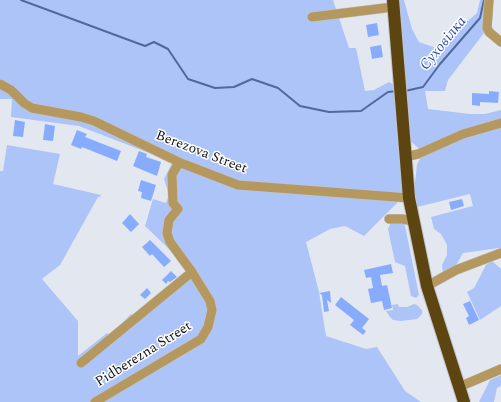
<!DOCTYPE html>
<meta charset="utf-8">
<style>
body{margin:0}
canvas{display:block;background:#e3e7f0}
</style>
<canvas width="501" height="402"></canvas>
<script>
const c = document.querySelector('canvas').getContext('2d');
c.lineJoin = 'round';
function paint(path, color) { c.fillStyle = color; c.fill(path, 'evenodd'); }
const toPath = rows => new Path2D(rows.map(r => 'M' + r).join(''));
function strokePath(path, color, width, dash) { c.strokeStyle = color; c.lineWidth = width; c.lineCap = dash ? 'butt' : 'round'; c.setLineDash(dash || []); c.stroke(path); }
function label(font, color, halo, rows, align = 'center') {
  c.font = font + ' Spectral,serif'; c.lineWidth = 3; c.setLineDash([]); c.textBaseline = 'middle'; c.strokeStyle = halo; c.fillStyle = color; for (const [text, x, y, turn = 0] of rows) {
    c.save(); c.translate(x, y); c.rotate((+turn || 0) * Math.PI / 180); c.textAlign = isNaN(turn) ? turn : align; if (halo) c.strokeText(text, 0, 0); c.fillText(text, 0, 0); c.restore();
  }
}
paint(toPath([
 [0,0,333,0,349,48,356,48,365,91,374,90,389,82,394,85,403,197,364,236,345,226,330,229,306,242,319,292,326,336,366,349,377,347,405,391,421,402,0,402,0,171,3,171,7,145,60,154,53,184,101,195,100,197,98,197,60,265,42,279,78,321,78,356,107,333,110,335,131,314,134,316,191,272,166,246,145,226,153,199,166,203,169,195,164,179,173,161,150,151,149,153,79,126,11,117,12,99,0,99],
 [397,0,404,0,412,29,419,42,436,48,477,13,480,0,487,0,484,33,448,80,445,91,425,91,428,109,470,114,485,114,501,110,501,250,499,248,463,253,455,267,443,273,442,265,447,255,447,245,441,234,434,229,431,217,473,206,470,194,417,207,414,192,417,165,423,152,407,138],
 [391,222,404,224,405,226,419,295,416,298,411,296,405,266,395,262,388,229],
 [492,261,501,269,501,306,480,320,467,292,474,288,486,265],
 [398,304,399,307,407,307,414,304,417,305,422,310,422,314,417,319,401,321,393,320,390,317,386,311,393,310,392,305],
 [501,375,501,386,497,388,494,402,479,402,490,380]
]), '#acc4f7');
strokePath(toPath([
 [21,0,145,46,154,42,168,49,188,79,215,88,234,87,252,79,278,88,300,106,329,112,361,111,388,92,397,91],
 [405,91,423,87,440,64,480,18,484,0]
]), '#4f689f', 2);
paint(toPath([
 [377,23,379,35,368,37,366,25],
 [381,45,383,57,372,59,370,47],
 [489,91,499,92,498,103,480,102,480,106,472,105,472,93,489,94],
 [15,120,25,122,23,137,13,136],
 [45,124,55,126,53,141,43,140],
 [77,130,87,134,85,137,121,151,117,161,82,147,81,149,71,145],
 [139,151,147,154,146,157,161,162,157,176,133,166],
 [141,180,156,185,151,201,141,198,142,192,138,191],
 [462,199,464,206,451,210,449,202],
 [130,214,139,224,131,232,122,223],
 [150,240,171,261,164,267,152,254,150,256,142,247],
 [391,264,393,273,380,275,382,286,387,285,392,308,384,310,382,301,371,303,368,289,373,288,371,277,366,278,364,270],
 [171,271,177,277,170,282,168,281,166,284,162,280],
 [147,288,151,293,145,299,140,295],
 [330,291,331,303,327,300,329,311,324,312,322,295,319,293],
 [341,297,369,319,362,328,366,331,363,335,350,325,354,320,335,305],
 [470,301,479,320,469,325,466,318,469,316,463,304]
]), '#88acfd');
const minor = toPath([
 [489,0,487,28,489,32,501,42],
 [312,17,393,7],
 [0,84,11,90,24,103,32,108,81,117,94,121,181,163,238,185,409,198],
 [405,157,418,154,463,134,501,123],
 [389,219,402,219,413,221],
 [427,286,456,270,501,253],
 [81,363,192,272],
 [459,387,501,369],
 [95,402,201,339,208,327,212,310,210,301,192,272,170,242,167,233,169,220,178,209,173,203,172,175,177,166,181,163]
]);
const highway = toPath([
 [393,0,409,198,427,286,464,402]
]);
strokePath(minor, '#c1c5cd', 10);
strokePath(highway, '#c1c5cd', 14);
strokePath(minor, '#b5985f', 9);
strokePath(highway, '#5c4511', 12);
label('14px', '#111316', '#fff', [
 ["Berezova Street",201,153,21],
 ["Pidberezna Street",144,355,-32]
]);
label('italic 15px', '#2b4da9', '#fff', [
 ["Суховілка",444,44,-51]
]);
</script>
